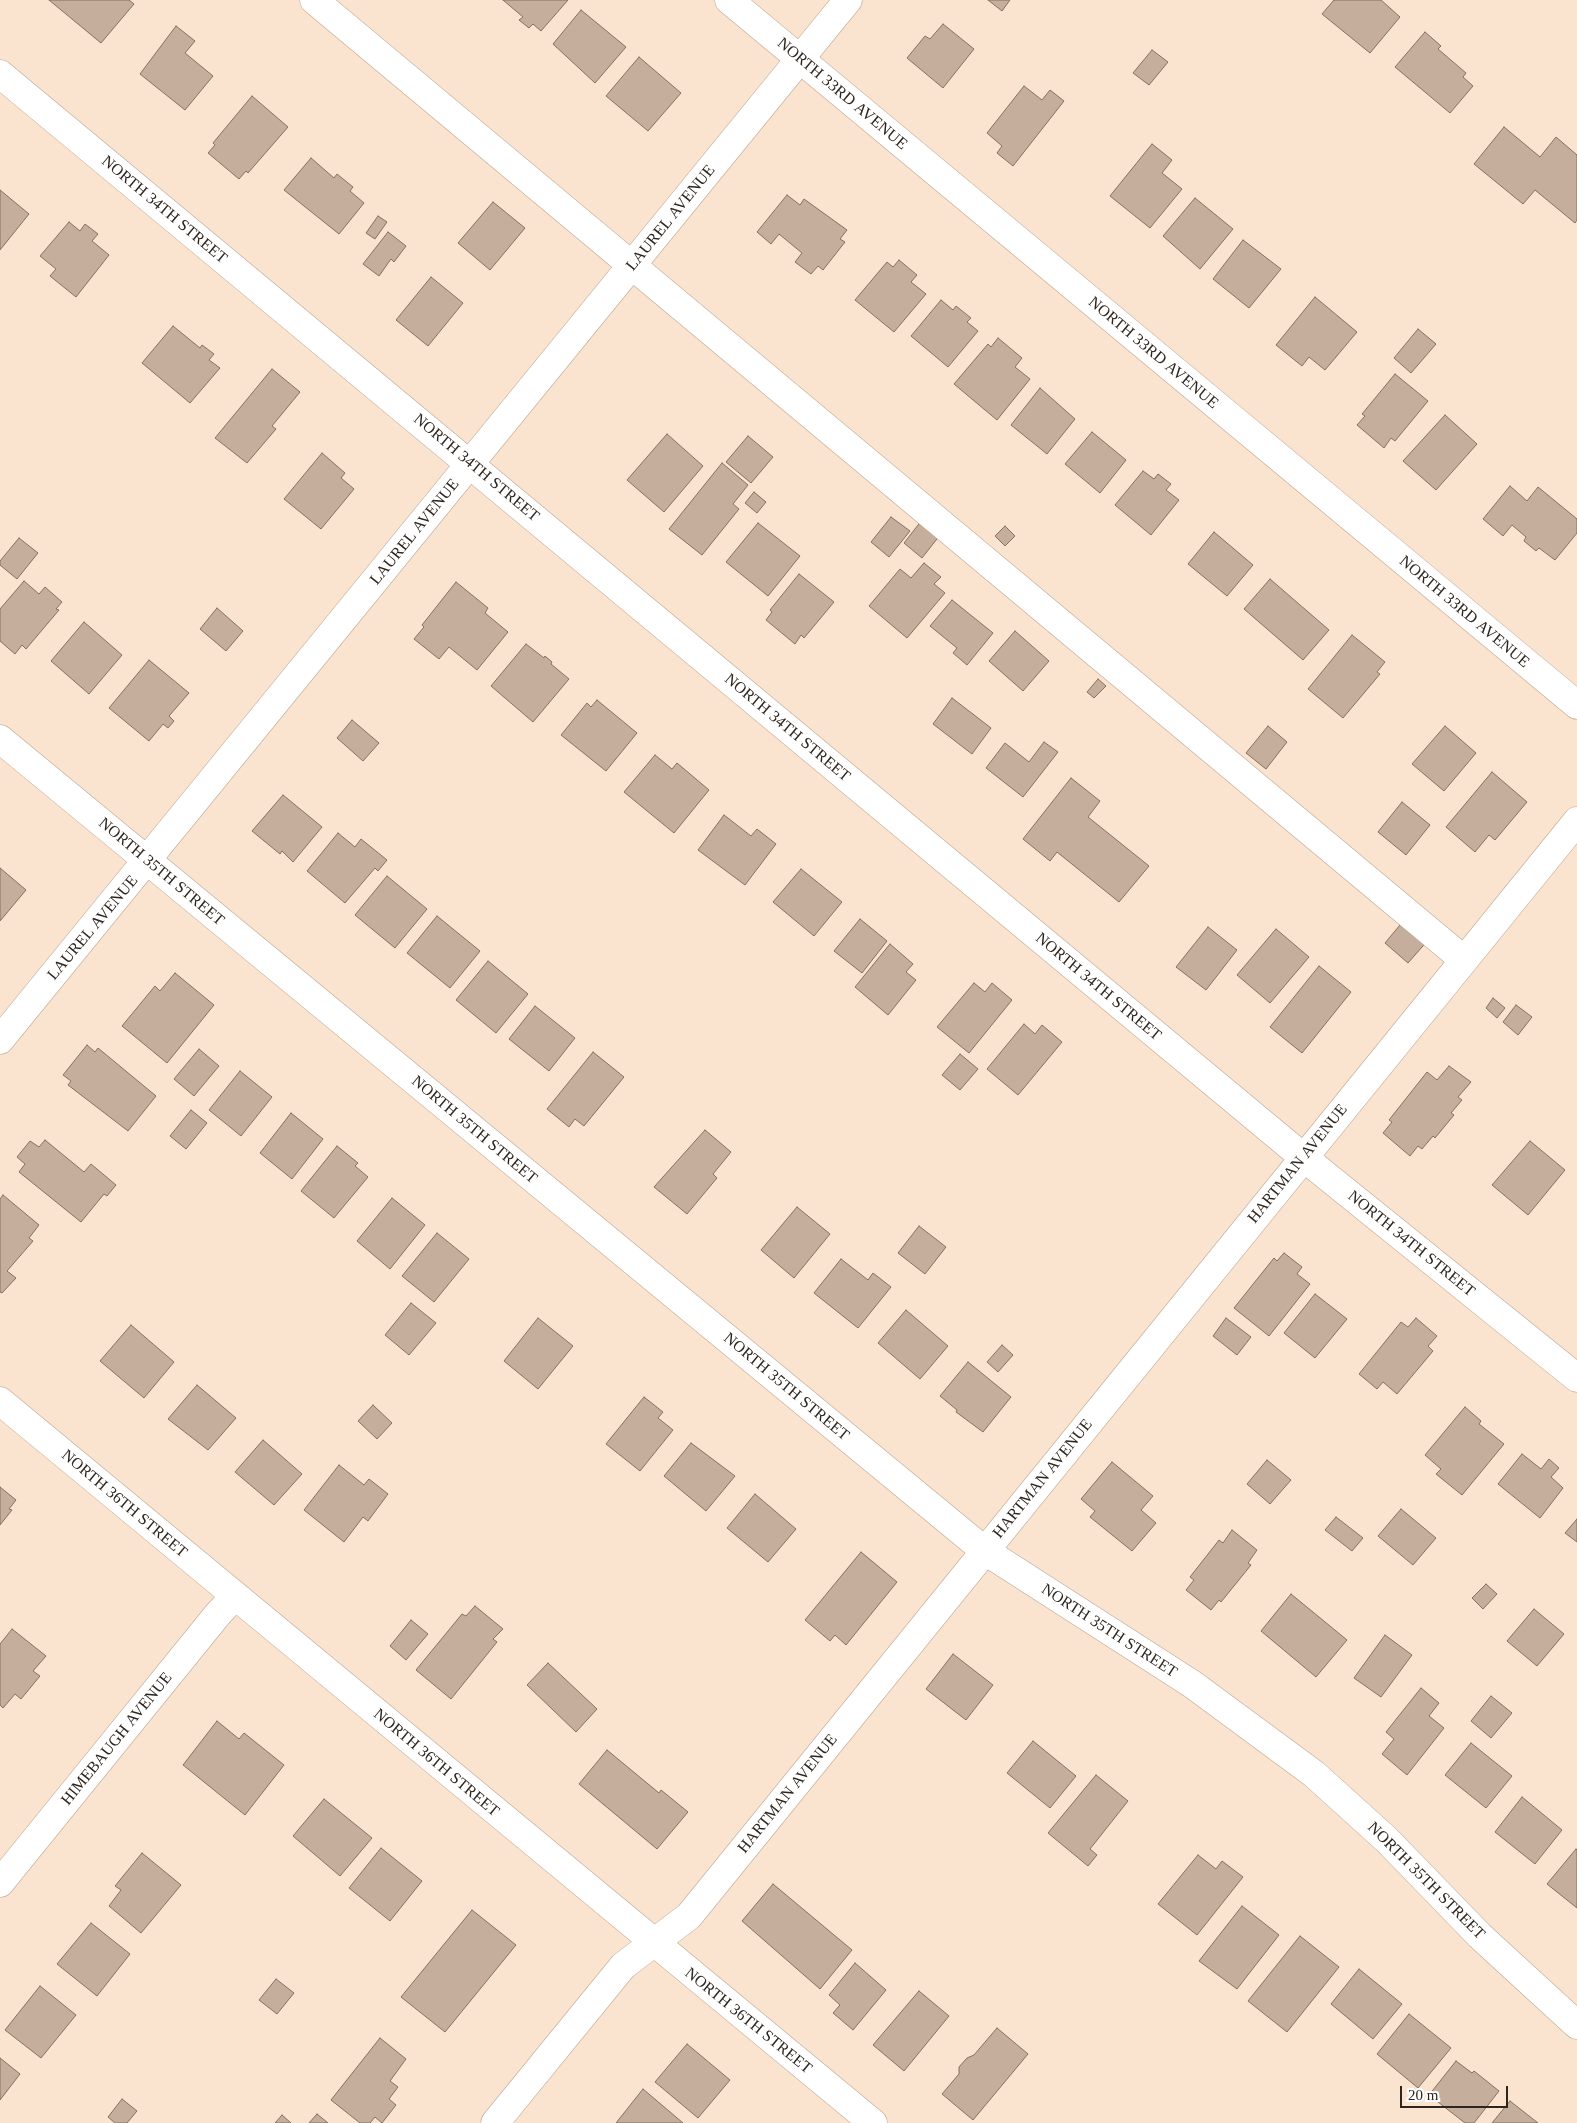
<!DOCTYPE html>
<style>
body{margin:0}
#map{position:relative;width:1577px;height:2123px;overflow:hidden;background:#fae3cf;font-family:"Times New Roman",serif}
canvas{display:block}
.scale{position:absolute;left:1400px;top:2086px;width:108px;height:22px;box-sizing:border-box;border:2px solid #2d251e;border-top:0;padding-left:6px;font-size:15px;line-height:18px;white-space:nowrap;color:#2d251e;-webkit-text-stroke:4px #fff;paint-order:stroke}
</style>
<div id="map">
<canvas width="1577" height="2123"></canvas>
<div class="scale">20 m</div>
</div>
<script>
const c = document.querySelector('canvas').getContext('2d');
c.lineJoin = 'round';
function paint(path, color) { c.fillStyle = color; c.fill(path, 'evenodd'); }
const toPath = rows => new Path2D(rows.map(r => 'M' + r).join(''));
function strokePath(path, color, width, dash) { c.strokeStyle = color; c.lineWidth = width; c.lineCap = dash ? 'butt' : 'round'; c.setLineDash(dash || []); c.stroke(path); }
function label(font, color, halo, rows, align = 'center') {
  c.font = font + ' "Times New Roman",serif'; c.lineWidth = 4.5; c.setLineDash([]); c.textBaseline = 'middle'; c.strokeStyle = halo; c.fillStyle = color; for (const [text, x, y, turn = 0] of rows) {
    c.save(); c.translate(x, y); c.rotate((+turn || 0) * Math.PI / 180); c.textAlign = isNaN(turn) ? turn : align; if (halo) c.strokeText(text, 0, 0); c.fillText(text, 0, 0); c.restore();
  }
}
const building = toPath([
 [49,0,129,0,134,4,101,43,49,0],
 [503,0,568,0,541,31,533,24,529,28,519,20,523,17,503,0],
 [988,0,1010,0,1002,11,988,0],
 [1334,0,1381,0,1400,17,1370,53,1322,14,1334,0],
 [581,10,626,47,595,83,553,44,581,10],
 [943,24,974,49,943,88,907,58,925,36,930,39,943,24],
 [176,26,195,41,185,53,213,76,185,110,140,74,176,26],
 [1425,32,1441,46,1438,49,1466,73,1463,77,1473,86,1450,113,1395,67,1425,32],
 [1152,50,1168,62,1149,85,1133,73,1152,50],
 [639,57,681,93,648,131,606,96,639,57],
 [1024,86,1042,100,1050,90,1064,101,1013,166,997,153,1002,146,987,133,1024,86],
 [252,96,288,127,248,173,246,171,239,179,208,153,215,145,213,143,252,96],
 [1504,127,1540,157,1556,137,1577,155,1577,220,1575,223,1535,190,1523,204,1474,164,1504,127],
 [1152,144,1172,160,1162,173,1182,189,1150,228,1110,196,1152,144],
 [311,158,334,178,337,174,353,187,350,191,364,203,339,234,284,190,311,158],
 [0,190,29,214,0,250,0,190],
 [787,195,800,205,804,199,847,230,840,239,845,242,823,270,818,266,811,274,795,262,802,253,779,234,771,244,757,232,787,195],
 [1195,198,1233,229,1200,269,1163,236,1195,198],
 [493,202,525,228,490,270,458,243,493,202],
 [378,216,387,222,375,239,366,233,378,216],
 [69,222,80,231,85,224,98,234,92,241,109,255,76,297,50,276,56,269,40,256,69,222],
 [388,232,406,246,394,262,391,259,379,276,363,264,388,232],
 [1243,240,1281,269,1249,308,1213,279,1243,240],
 [899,260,917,275,911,282,926,294,894,332,855,300,887,262,893,267,899,260],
 [431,277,463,303,428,346,396,320,431,277],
 [1315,297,1357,332,1325,370,1309,357,1302,366,1276,345,1315,297],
 [941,300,953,310,956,306,971,318,967,322,978,331,948,367,911,336,941,300],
 [173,326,200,348,202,345,214,354,209,360,220,368,190,403,142,363,173,326],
 [1418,329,1436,344,1411,373,1394,358,1418,329],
 [998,338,1022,358,1015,367,1030,379,997,420,954,384,988,344,991,347,998,338],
 [272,369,300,392,272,426,276,429,247,463,215,438,272,369],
 [1395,374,1428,401,1395,441,1391,438,1384,448,1357,425,1365,416,1362,414,1395,374],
 [1040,388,1075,419,1047,454,1011,425,1040,388],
 [1445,415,1477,444,1436,490,1403,461,1445,415],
 [1092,432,1126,460,1100,493,1065,464,1092,432],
 [667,434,703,466,664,512,627,480,667,434],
 [748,436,773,457,751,483,726,462,748,436],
 [322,453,345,473,341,478,354,489,321,529,284,499,322,453],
 [722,463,748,485,733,504,739,509,702,555,669,529,722,463],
 [1143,471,1154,479,1158,474,1171,484,1166,490,1179,500,1151,535,1115,505,1143,471],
 [1510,486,1527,501,1538,487,1577,519,1577,533,1555,560,1539,548,1536,551,1524,541,1526,537,1512,525,1503,536,1483,519,1510,486],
 [754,492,766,502,757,513,745,503,754,492],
 [891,517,910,531,889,557,871,542,891,517],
 [922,520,940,535,922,558,904,543,922,520],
 [758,523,800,556,768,596,726,562,758,523],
 [1005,526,1015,536,1005,546,995,536,1005,526],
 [1214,532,1253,565,1227,596,1188,564,1214,532],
 [19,538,38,553,17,579,0,565,0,561,19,538],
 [924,563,941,577,934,584,945,593,907,638,869,606,900,569,911,578,924,563],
 [799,574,834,602,804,638,801,635,795,644,766,620,772,612,770,610,799,574],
 [1270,579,1329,630,1303,660,1244,609,1270,579],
 [24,581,39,594,45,587,62,602,56,609,59,610,26,649,22,645,15,654,0,641,0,609,24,581],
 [456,582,488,608,485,613,508,632,477,670,449,647,439,659,414,639,424,627,422,625,456,582],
 [952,600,993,633,967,665,953,653,957,648,930,626,952,600],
 [217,608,243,631,226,651,200,629,217,608],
 [84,622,122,655,89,694,51,661,84,622],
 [1015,631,1049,661,1023,691,989,661,1015,631],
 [1352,635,1385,662,1377,672,1380,674,1343,718,1308,689,1352,635],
 [526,644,544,658,545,656,552,662,551,664,569,679,533,722,491,686,526,644],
 [149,660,189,693,169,716,174,721,168,728,163,724,149,741,109,708,149,660],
 [1098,679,1106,686,1094,698,1087,692,1098,679],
 [952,698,991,728,972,754,933,724,952,698],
 [597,700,637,733,606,771,561,735,587,703,591,707,597,700],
 [352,720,379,743,363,761,337,738,352,720],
 [1268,726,1287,742,1266,769,1246,753,1268,726],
 [1445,726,1476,753,1444,791,1412,764,1445,726],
 [1044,742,1058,752,1023,797,986,768,1005,743,1029,762,1044,742],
 [655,755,672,769,677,763,709,790,674,833,624,792,655,755],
 [1492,772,1527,802,1495,840,1489,835,1475,852,1446,827,1492,772],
 [1071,778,1100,801,1088,817,1149,866,1119,902,1057,852,1050,861,1023,839,1071,778],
 [283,795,322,827,293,862,282,851,280,854,252,831,283,795],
 [1402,802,1430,825,1406,855,1378,832,1402,802],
 [724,815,751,836,757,829,776,844,745,885,698,850,724,815],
 [338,833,355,847,361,839,387,860,378,871,375,868,345,903,307,871,338,833],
 [0,868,26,890,0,921,0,868],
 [801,869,842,902,814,936,773,902,801,869],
 [387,876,427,909,395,948,355,915,387,876],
 [437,916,480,951,450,988,407,953,437,916],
 [860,919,887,941,862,973,834,951,860,919],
 [1405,919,1429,939,1408,963,1385,943,1405,919],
 [1208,927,1237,950,1206,990,1176,967,1208,927],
 [1276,929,1309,957,1270,1003,1237,975,1276,929],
 [890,944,913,964,906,972,916,980,888,1015,855,987,890,944],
 [488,961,528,994,496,1033,456,1000,488,961],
 [1319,966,1351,992,1302,1053,1270,1027,1319,966],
 [175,973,214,1005,167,1063,122,1026,155,986,160,991,175,973],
 [974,983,985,992,992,983,1012,1000,969,1053,937,1027,974,983],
 [1493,998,1505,1008,1497,1018,1486,1008,1493,998],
 [1516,1005,1532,1017,1518,1035,1503,1022,1516,1005],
 [535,1006,575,1038,549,1071,509,1039,535,1006],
 [1024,1024,1035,1034,1042,1025,1062,1042,1018,1095,987,1069,1024,1024],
 [87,1045,95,1052,98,1048,156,1096,128,1131,68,1085,71,1081,63,1075,87,1045],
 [199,1049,219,1066,194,1096,174,1079,199,1049],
 [593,1052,624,1077,584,1126,575,1119,569,1127,547,1109,593,1052],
 [960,1054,978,1069,960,1090,942,1075,960,1054],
 [1449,1066,1471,1082,1458,1097,1462,1100,1451,1113,1454,1115,1435,1138,1433,1136,1422,1149,1418,1146,1410,1156,1383,1133,1392,1122,1389,1120,1427,1072,1437,1080,1449,1066],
 [240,1071,272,1097,241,1136,209,1110,240,1071],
 [191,1110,207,1123,186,1149,170,1136,191,1110],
 [291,1113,323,1139,292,1179,260,1153,291,1113],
 [705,1130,731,1152,713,1174,717,1178,687,1214,654,1187,705,1130],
 [45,1140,84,1172,91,1164,116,1185,107,1196,104,1194,81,1222,19,1172,25,1164,17,1157,30,1141,39,1147,45,1140],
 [1530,1141,1565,1170,1528,1215,1492,1185,1530,1141],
 [337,1146,358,1163,355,1166,368,1177,334,1218,301,1191,337,1146],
 [3,1195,39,1225,29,1238,33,1241,7,1271,16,1278,2,1293,0,1292,0,1199,3,1195],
 [392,1198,425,1225,390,1269,357,1241,392,1198],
 [797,1207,830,1234,794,1278,761,1250,797,1207],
 [919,1226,946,1247,925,1274,898,1253,919,1226],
 [437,1233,469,1259,434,1302,402,1276,437,1233],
 [1284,1253,1302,1267,1297,1274,1310,1284,1269,1336,1234,1308,1274,1258,1277,1261,1284,1253],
 [841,1259,868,1280,873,1273,891,1287,858,1328,814,1293,841,1259],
 [1315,1294,1347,1319,1315,1358,1284,1333,1315,1294],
 [411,1303,436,1323,409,1355,385,1335,411,1303],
 [906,1310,948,1346,920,1379,878,1343,906,1310],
 [538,1318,573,1346,538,1389,504,1361,538,1318],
 [1226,1318,1251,1337,1237,1355,1213,1336,1226,1318],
 [1416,1318,1437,1336,1428,1346,1433,1351,1397,1394,1383,1382,1377,1389,1359,1374,1401,1322,1408,1327,1416,1318],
 [131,1325,174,1362,144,1398,100,1361,131,1325],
 [1002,1345,1013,1355,998,1372,987,1362,1002,1345],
 [968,1362,1011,1397,983,1432,956,1412,957,1410,940,1396,968,1362],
 [197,1385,236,1418,208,1450,168,1419,197,1385],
 [644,1397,663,1412,658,1418,673,1430,640,1471,606,1444,644,1397],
 [373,1405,392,1423,377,1439,358,1421,373,1405],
 [1465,1407,1481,1421,1479,1424,1504,1444,1462,1495,1436,1474,1441,1469,1425,1455,1465,1407],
 [263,1440,302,1474,274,1505,235,1472,263,1440],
 [691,1443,735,1476,706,1511,664,1476,691,1443],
 [1522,1454,1541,1469,1549,1459,1559,1468,1551,1477,1563,1488,1540,1518,1498,1484,1522,1454],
 [1267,1460,1291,1480,1270,1504,1247,1484,1267,1460],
 [1112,1462,1153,1496,1141,1510,1156,1523,1132,1551,1090,1517,1095,1511,1081,1499,1112,1462],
 [339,1465,364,1485,369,1479,388,1494,368,1521,363,1517,344,1542,304,1510,339,1465],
 [0,1487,16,1500,9,1509,12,1510,0,1525,0,1487],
 [755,1494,796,1529,768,1562,727,1528,755,1494],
 [1401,1509,1436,1538,1413,1565,1378,1536,1401,1509],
 [1336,1517,1363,1538,1352,1551,1325,1530,1336,1517],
 [1577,1519,1577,1542,1565,1533,1577,1519],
 [1232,1530,1257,1550,1248,1563,1251,1565,1221,1602,1219,1600,1211,1610,1186,1590,1194,1580,1190,1577,1219,1540,1223,1543,1232,1530],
 [861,1552,897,1582,846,1645,835,1635,830,1641,805,1620,861,1552],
 [1486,1584,1497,1594,1483,1609,1472,1598,1486,1584],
 [1291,1594,1347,1640,1316,1677,1261,1631,1291,1594],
 [475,1606,503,1629,493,1639,497,1642,451,1699,416,1670,462,1614,466,1616,475,1606],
 [1534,1609,1564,1634,1537,1666,1507,1641,1534,1609],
 [411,1620,428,1634,406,1660,390,1646,411,1620],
 [12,1629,46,1656,33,1671,40,1676,21,1699,15,1694,3,1708,0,1705,0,1644,12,1629],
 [1385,1635,1412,1655,1381,1697,1354,1678,1385,1635],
 [953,1654,993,1685,966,1720,926,1689,953,1654],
 [548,1663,597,1709,576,1732,527,1685,548,1663],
 [1421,1688,1439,1703,1429,1716,1444,1728,1407,1775,1382,1754,1394,1739,1386,1732,1421,1688],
 [1491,1696,1512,1713,1491,1738,1471,1721,1491,1696],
 [217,1721,239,1739,244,1733,284,1765,245,1815,183,1765,217,1721],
 [1033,1741,1076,1776,1050,1808,1007,1773,1033,1741],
 [1471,1743,1512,1776,1486,1808,1445,1775,1471,1743],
 [607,1750,659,1793,661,1790,688,1812,657,1849,579,1784,607,1750],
 [1096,1775,1128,1801,1090,1849,1097,1855,1088,1866,1048,1833,1096,1775],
 [1522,1797,1562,1830,1535,1864,1495,1832,1522,1797],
 [324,1799,372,1838,340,1876,293,1836,324,1799],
 [381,1848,422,1881,390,1921,349,1888,381,1848],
 [1576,1849,1577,1850,1577,1908,1547,1884,1576,1849],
 [142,1853,181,1885,141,1933,109,1906,121,1890,115,1886,142,1853],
 [1198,1855,1216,1869,1222,1861,1243,1877,1197,1935,1158,1904,1198,1855],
 [773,1884,852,1950,820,1989,742,1921,773,1884],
 [1242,1906,1279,1935,1237,1989,1199,1961,1242,1906],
 [472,1910,516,1945,445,2032,401,1997,472,1910],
 [91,1923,130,1954,97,1996,57,1964,91,1923],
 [1300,1936,1339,1967,1287,2032,1248,2001,1300,1936],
 [855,1963,886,1990,853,2030,833,2013,840,2005,829,1995,855,1963],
 [1359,1969,1402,2004,1373,2039,1331,2004,1359,1969],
 [276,1979,294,1993,277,2014,259,2000,276,1979],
 [40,1986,76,2015,41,2058,5,2030,40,1986],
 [919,1991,949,2016,904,2071,873,2045,919,1991],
 [1409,2014,1451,2048,1418,2088,1377,2054,1409,2014],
 [997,2028,1028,2054,973,2120,942,2094,959,2074,959,2067,967,2058,974,2055,997,2028],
 [380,2038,406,2059,390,2081,398,2087,389,2099,396,2105,382,2123,375,2117,370,2123,360,2123,331,2100,380,2038],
 [687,2044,730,2080,698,2118,655,2082,687,2044],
 [0,2058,20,2074,0,2100,0,2058],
 [1456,2061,1472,2073,1474,2071,1499,2091,1474,2123,1465,2123,1429,2095,1456,2061],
 [643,2089,683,2123,616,2123,643,2089],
 [122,2099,137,2111,127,2123,115,2123,108,2117,122,2099],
 [1510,2101,1538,2123,1492,2123,1510,2101],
 [317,2114,328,2123,309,2123,317,2114],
 [282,2115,291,2123,275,2123,282,2115]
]);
paint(building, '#c5af9c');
strokePath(building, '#84715f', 1);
const minor = toPath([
 [314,0,1464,960],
 [729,0,1577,705],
 [0,74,1303,1157,1577,1378],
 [0,739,985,1551,1192,1684,1314,1774,1387,1840,1480,1936,1577,2025],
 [0,1040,848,0],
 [0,1401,873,2123],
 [0,1883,218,1614,235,1596],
 [495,2123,623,1966,689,1916,1577,821]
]);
strokePath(minor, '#bca693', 29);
strokePath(minor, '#fff', 28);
label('16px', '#2d251e', '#fff', [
 ["NORTH 33RD AVENUE",842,94,40],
 ["NORTH 34TH STREET",164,210,40],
 ["LAUREL AVENUE",671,218,-51],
 ["NORTH 33RD AVENUE",1153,353,40],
 ["NORTH 34TH STREET",476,468,40],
 ["LAUREL AVENUE",415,532,-51],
 ["NORTH 33RD AVENUE",1464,612,40],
 ["NORTH 34TH STREET",787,728,40],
 ["NORTH 35TH STREET",161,872,40],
 ["LAUREL AVENUE",93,928,-50],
 ["NORTH 34TH STREET",1098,987,40],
 ["NORTH 35TH STREET",474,1130,40],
 ["HARTMAN AVENUE",1298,1164,-51],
 ["NORTH 34TH STREET",1411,1244,39],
 ["NORTH 35TH STREET",786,1387,40],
 ["HARTMAN AVENUE",1043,1479,-51],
 ["NORTH 36TH STREET",124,1504,40],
 ["NORTH 35TH STREET",1109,1631,33],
 ["HIMEBAUGH AVENUE",117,1739,-51],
 ["NORTH 36TH STREET",436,1763,40],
 ["HARTMAN AVENUE",788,1794,-51],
 ["NORTH 35TH STREET",1426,1881,45],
 ["NORTH 36TH STREET",748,2021,39]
]);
</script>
